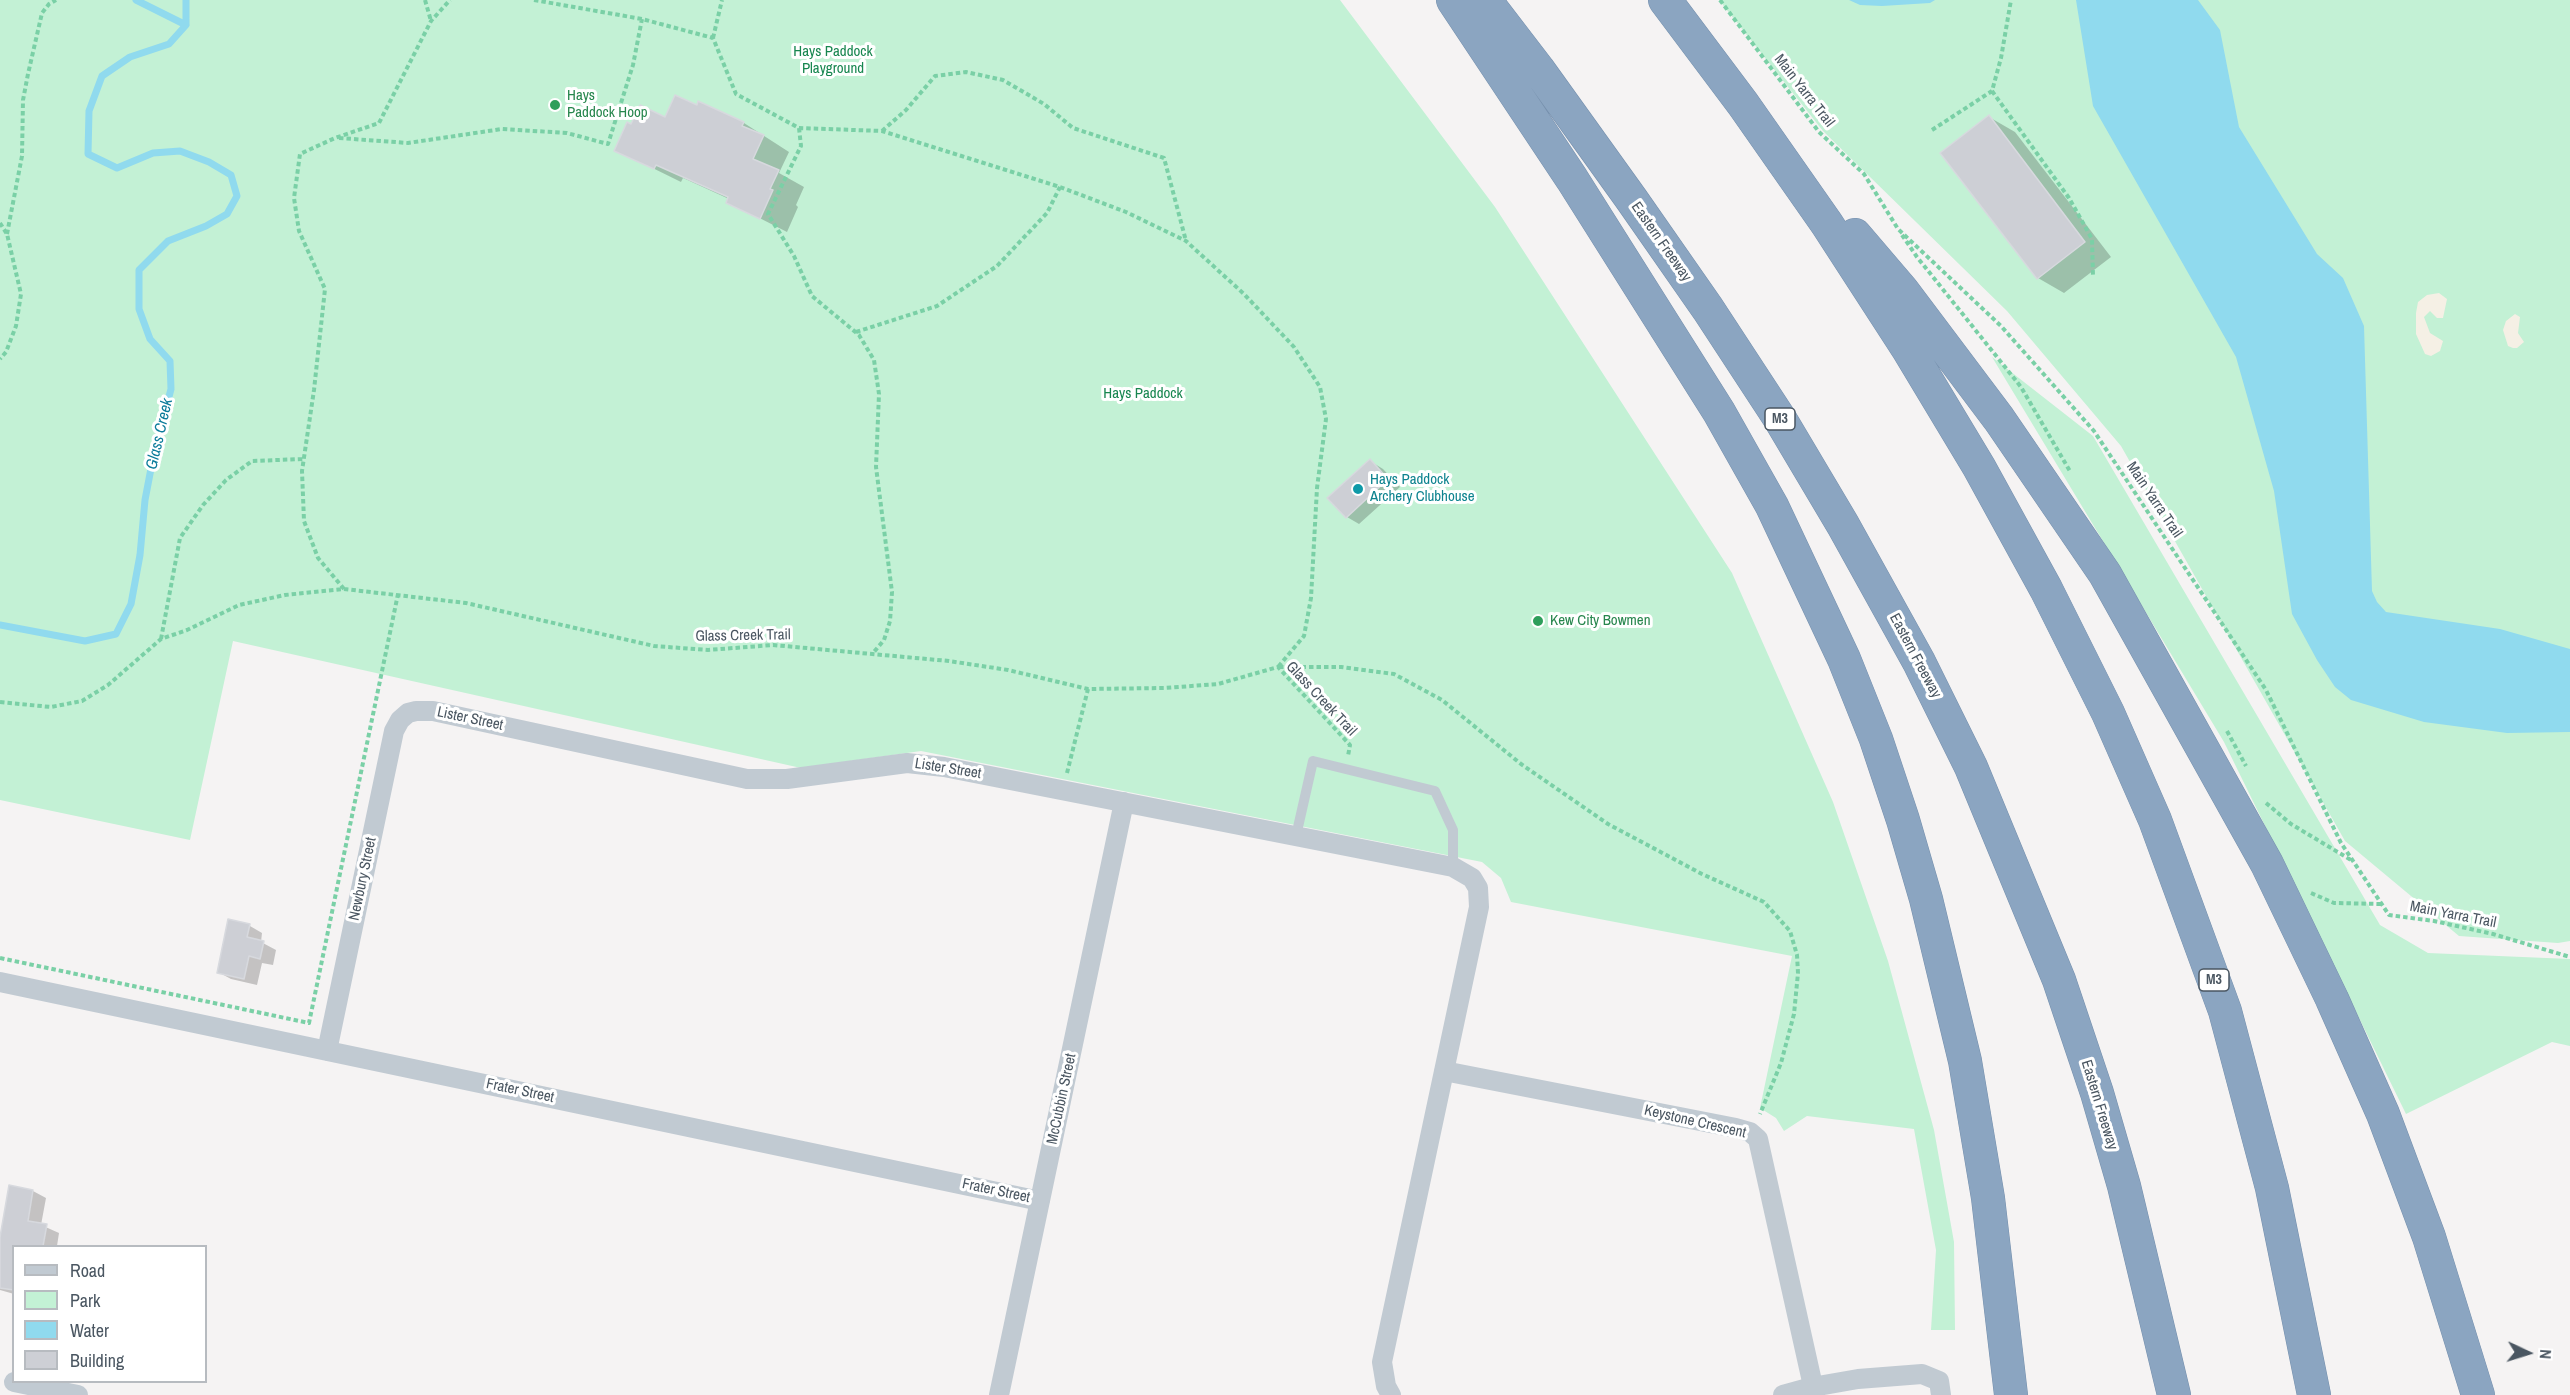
<!DOCTYPE html>
<style>
body{margin:0}
#map{position:relative;width:2570px;height:1395px;overflow:hidden;background:#f5f3f3;font-family:"Archivo Narrow",sans-serif}
canvas{display:block}
.legend{position:absolute;left:12px;top:1245px;width:195px;height:138px;box-sizing:border-box;background:#fff;border:2px solid #b7bbc0;margin:0;padding:8px 10px;list-style:none;font-size:18px;color:#4a5661}
.legend li{display:flex;align-items:center;gap:12px;height:30px}
.legend b{width:30px;border:2px solid #b7bbc0}
.north{position:absolute;left:2498px;top:1323px;width:60px;height:60px;-webkit-text-stroke:4px #fff;paint-order:stroke;rotate:94deg;font-size:16px;font-weight:700;line-height:24px;text-align:center;color:#4a5661}
.north::after{content:'';display:block;margin:auto;width:21px;height:27px;background:#4a5661;clip-path:polygon(50% 0,100% 100%,50% 72%,0 100%)}
</style>
<div id="map">
<canvas width="2570" height="1395"></canvas>
<ul class="legend">
<li><b style="height:8px;background:#c1cad2"></b>Road</li>
<li><b style="height:16px;background:#c3f1d5"></b>Park</li>
<li><b style="height:16px;background:#90daee"></b>Water</li>
<li><b style="height:16px;background:#cdcfd5"></b>Building</li>
</ul>
<div class="north">N</div>
</div>
<script>
const c = document.querySelector('canvas').getContext('2d');
c.lineJoin = 'round';
function paint(path, color) { c.fillStyle = color; c.fill(path, 'evenodd'); }
const toPath = rows => new Path2D(rows.map(r => 'M' + r).join(''));
function strokePath(path, color, width, dash) { c.strokeStyle = color; c.lineWidth = width; c.lineCap = dash ? 'butt' : 'round'; c.setLineDash(dash || []); c.stroke(path); }
function label(font, color, halo, rows, align = 'center') {
  c.font = font + ' "Archivo Narrow",sans-serif'; c.lineWidth = 6; c.setLineDash([]); c.textBaseline = 'middle'; c.strokeStyle = halo; c.fillStyle = color; for (const [text, x, y, turn = 0] of rows) {
    c.save(); c.translate(x, y); c.rotate((+turn || 0) * Math.PI / 180); c.textAlign = isNaN(turn) ? turn : align; if (halo) c.strokeText(text, 0, 0); c.fillText(text, 0, 0); c.restore();
  }
}
paint(toPath([
 [0,0,1340,0,1495,207,1732,573,1833,802,1888,961,1934,1130,1954,1242,1955,1330,1931,1330,1936,1250,1914,1129,1807,1116,1784,1131,1776,1118,1760,1108,1792,956,1511,902,1501,878,1482,862,921,751,801,768,233,641,190,840,0,800],
 [1719,0,2570,0,2570,941,2558,943,2459,936,2345,841,2121,446,2007,311,1823,131],
 [1992,357,2093,436,2380,925,2428,953,2570,959,2570,1046,2552,1042,2406,1114,2224,742]
]), '#c3f1d5');
paint(toPath([
 [2439,293,2447,299,2443,318,2437,318,2430,311,2424,317,2430,333,2443,341,2440,351,2431,356,2425,354,2416,334,2416,313,2418,302,2427,295],
 [2515,314,2520,317,2518,333,2524,342,2517,348,2513,348,2508,346,2503,330,2506,321]
]), '#f5f0e5');
paint(toPath([
 [1849,0,1935,0,1930,3,1882,6,1860,5],
 [2076,0,2198,0,2220,30,2239,127,2317,254,2343,278,2364,326,2372,591,2377,602,2386,612,2500,629,2570,649,2570,732,2507,733,2424,722,2351,700,2335,687,2317,660,2292,614,2274,491,2236,357,2093,106]
]), '#90daee');
paint(toPath([
 [699,103,744,123,789,152,779,173,804,187,796,205,798,207,787,232,728,202,729,199,683,178,681,182,616,150,632,126,666,119,697,107],
 [1989,117,2015,132,2111,257,2064,293,2038,278],
 [1370,461,1383,469,1400,487,1359,524,1347,517],
 [229,921,250,926,262,933,261,942,276,950,273,965,262,963,257,985,231,979,218,972],
 [11,1187,33,1191,46,1198,41,1225,59,1233,57,1246,14,1246,14,1294,0,1290,0,1246]
]), '#0003');
strokePath(toPath([
 [136,0,186,25],
 [0,625,85,641,116,634,131,604,140,555,145,500,153,458,171,389,170,361,150,339,139,309,139,270,168,241,206,226,227,214,237,196,231,175,209,162,180,151,153,153,117,168,88,154,89,111,102,76,130,57,169,44,186,25,186,0]
]), '#90daee', 7);
const building = toPath([
 [675,95,697,105,698,101,744,122,742,126,764,135,753,159,779,170,770,189,773,190,760,219,726,203,728,197,656,165,654,169,614,151,627,122,631,124,640,105,665,117,675,95],
 [1989,115,2085,242,2037,279,1940,153,1989,115],
 [1370,459,1388,479,1346,518,1327,498,1370,459],
 [228,919,250,924,247,937,264,941,260,959,249,956,244,979,217,973,228,919],
 [9,1185,33,1190,28,1221,47,1224,43,1246,14,1246,14,1290,0,1288,0,1237,9,1185]
]);
paint(building, '#cdcfd5');
strokePath(building, '#d7d9de', 1.5);
const motorway = toPath([
 [1453,0,1572,179,1719,412,1772,506,1844,659,1876,739,1903,820,1926,899,1965,1061,1988,1198,2011,1395],
 [1485,0,1538,69,1632,200,1708,309,1780,419,1843,525,1919,662,1971,767,2059,980,2097,1093,2124,1186,2174,1395],
 [1665,0,1743,104,1827,224,1908,349,1979,467,2046,589,2108,713,2155,820,2225,1011,2272,1188,2314,1395],
 [1855,235,1902,290,1999,419,2105,574,2267,864,2332,999,2383,1114,2429,1237,2478,1395]
]);
strokePath(motorway, '#7690ad', 34);
strokePath(toPath([
 [425,0,431,21],
 [534,0,642,19,713,38,736,94,799,128,882,131,1060,187,1126,212,1186,241,1244,294,1294,347,1320,387,1326,419,1317,488,1311,598,1304,636,1278,667],
 [1720,0,1819,132,1864,174,1898,229,2001,326,2094,431,2266,690,2341,843,2389,915,2434,921,2493,934,2570,957],
 [713,38,722,0],
 [1992,91,2069,198,2092,239,2093,276],
 [799,128,801,146,768,214,794,256,812,296,859,335,874,360,879,394,876,467,892,592,890,621,884,640,873,653],
 [1932,130,1992,91,2001,58,2011,0],
 [882,131,906,110,935,76,966,72,1003,80,1044,104,1073,128,1164,158,1186,241],
 [339,138,408,143,502,129,567,133,608,144,633,65,642,19],
 [0,223,7,234,21,294,16,326,6,352,0,359],
 [7,234,22,156,23,100,28,74,42,13,49,4,56,0],
 [1902,235,1917,257,2021,387,2071,473],
 [856,332,937,306,997,266,1047,213,1060,187],
 [344,589,318,558,304,521,302,471,314,390,325,289,299,231,294,198,300,154,335,138,379,123,431,21,450,0],
 [161,639,180,538,203,505,226,480,252,461,303,459],
 [1279,667,1341,667,1394,674,1442,700,1521,764,1608,824,1702,874,1764,902,1790,931,1797,955,1798,973,1794,1014,1781,1063,1760,1114],
 [0,702,51,707,82,701,108,685,161,639,187,630,239,605,285,595,344,589,466,603,654,646,708,650,773,645,949,661,1008,670,1088,689,1165,688,1218,684,1278,667,1350,745,1348,756],
 [2227,731,2246,766],
 [1067,773,1088,689],
 [2266,803,2291,824,2351,860],
 [2311,893,2334,903,2382,904],
 [0,958,309,1023,398,594]
]), '#7ad0a6', 4, [4.5, 3]);
strokePath(toPath([
 [1296,836,1313,761,1435,791,1453,830,1453,867]
]), '#c1cad2', 10);
strokePath(toPath([
 [0,982,1040,1201],
 [327,1051,394,731,400,720,408,713,416,711,433,711,747,779,787,779,907,763,944,767,1453,867,1472,878,1478,888,1479,907,1382,1362,1386,1386,1391,1395],
 [1444,1071,1736,1128,1750,1132,1758,1139,1815,1395],
 [14,1382,78,1395],
 [999,1395,1124,802],
 [1783,1395,1812,1387,1858,1379,1922,1374,1939,1381,1941,1395]
]), '#c1cad2', 20);
strokePath(motorway, '#8ba5c1', 33);
for (const [x, y, r, color] of [
 [555,105,6,"#2e9e5b"],
 [1358,489,6,"#0f9aa8"],
 [1538,621,6,"#2e9e5b"]
]) { const dot = new Path2D(); dot.arc(x, y, r, 0, 2 * Math.PI); c.fillStyle = color; c.fill(dot); strokePath(dot, '#fff', 2); }
for (const [x, y, w] of [
 [1780,419,30],
 [2214,980,30]
]) { const box = new Path2D(); box.roundRect(x - w / 2, y - 11, w, 22, 4.5); c.fillStyle = '#fff'; c.fill(box); strokePath(box, '#4a5661', 1.5); }
label('bold 14px', '#4a5661', null, [
 ["M3",1780,419],
 ["M3",2214,980]
]);
label('15px', '#17864f', '#fff', [
 ["Hays Paddock",833,52],
 ["Playground",833,69],
 ["Hays Paddock",1143,394]
]);
label('15px', '#4a5661', '#fff', [
 ["Main Yarra Trail",1804,91,52],
 ["Eastern Freeway",1661,242,55],
 ["Main Yarra Trail",2154,500,56],
 ["Glass Creek Trail",743,636,-1],
 ["Eastern Freeway",1915,656,62],
 ["Glass Creek Trail",1321,699,47],
 ["Lister Street",470,719,12],
 ["Lister Street",948,769,9],
 ["Newbury Street",363,879,-78],
 ["Main Yarra Trail",2453,915,11],
 ["Frater Street",520,1091,12],
 ["McCubbin Street",1062,1099,-78],
 ["Eastern Freeway",2099,1105,73],
 ["Keystone Crescent",1695,1122,13],
 ["Frater Street",996,1191,12]
]);
label('15px', '#27864d', '#fff', [
 ["Hays",567,96],
 ["Paddock Hoop",567,113],
 ["Kew City Bowmen",1550,621]
], 'left');
label('15px', '#0d838f', '#fff', [
 ["Hays Paddock",1370,480],
 ["Archery Clubhouse",1370,497]
], 'left');
label('italic 16px', '#0c7c9b', '#fff', [
 ["Glass Creek",160,434,-77]
]);
</script>
